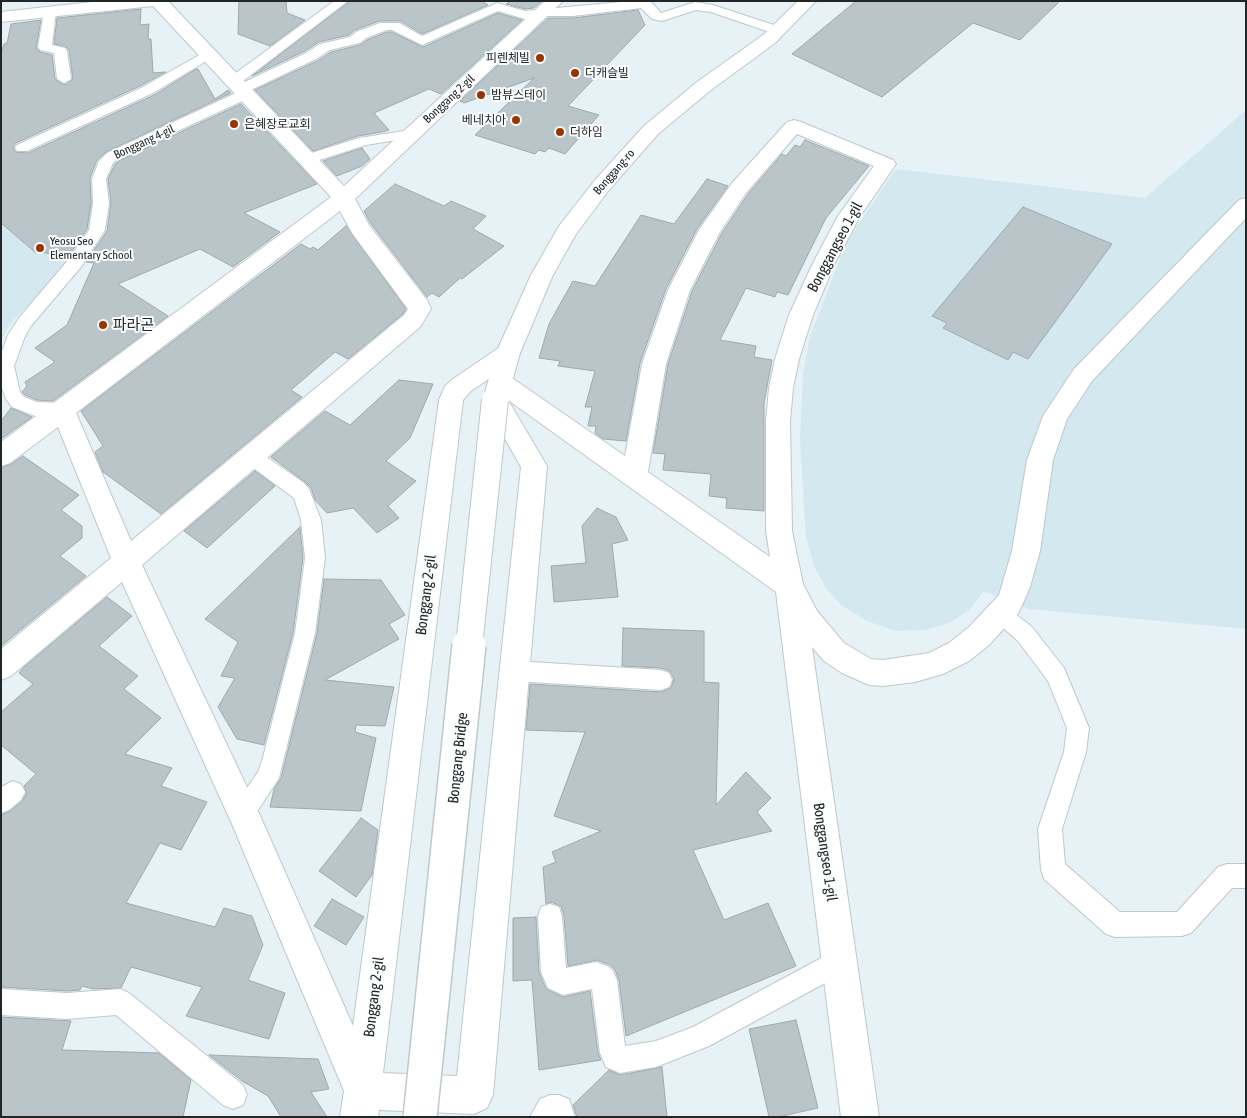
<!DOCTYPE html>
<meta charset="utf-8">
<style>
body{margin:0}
#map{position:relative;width:1247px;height:1118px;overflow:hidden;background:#e6f2f6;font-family:"Asap Condensed",sans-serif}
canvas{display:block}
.frame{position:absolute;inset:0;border:2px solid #212627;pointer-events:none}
</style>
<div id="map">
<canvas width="1247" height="1118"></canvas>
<div class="frame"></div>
</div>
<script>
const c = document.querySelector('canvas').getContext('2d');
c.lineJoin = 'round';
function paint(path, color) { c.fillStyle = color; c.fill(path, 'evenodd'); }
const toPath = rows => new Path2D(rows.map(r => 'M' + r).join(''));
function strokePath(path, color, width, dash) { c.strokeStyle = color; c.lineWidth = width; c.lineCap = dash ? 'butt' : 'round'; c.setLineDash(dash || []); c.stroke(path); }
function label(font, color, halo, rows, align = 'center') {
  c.font = font + ' "Asap Condensed","Noto Sans KR",sans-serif'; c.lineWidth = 4; c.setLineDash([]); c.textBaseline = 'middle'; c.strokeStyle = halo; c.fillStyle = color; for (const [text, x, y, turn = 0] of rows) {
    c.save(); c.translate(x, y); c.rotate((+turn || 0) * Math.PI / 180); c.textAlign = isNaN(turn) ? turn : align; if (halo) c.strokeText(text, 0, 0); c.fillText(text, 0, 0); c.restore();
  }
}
paint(toPath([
 [1246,110,1246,629,1030,609,1009,603,984,591,969,610,950,623,924,630,896,631,867,621,841,605,826,588,814,566,806,537,800,439,803,374,810,336,847,241,896,169,1145,198],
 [84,172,95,202,90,232,67,264,12,322,1,340,1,179]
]), '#d4e8f0');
const building = toPath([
 [239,1,286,1,287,13,305,20,270,46,238,34,239,1],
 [350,1,482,1,488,5,422,34,400,21,379,21,355,30,349,35,319,42,305,51,252,76,350,1],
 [511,1,542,1,534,8,525,9,506,4,511,1],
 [856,1,1060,1,1020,40,973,23,882,97,792,54,856,1],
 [141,9,140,25,149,24,148,39,151,39,153,73,166,72,142,85,16,143,13,147,15,152,28,153,154,95,196,69,198,69,215,99,228,90,231,93,106,152,97,160,90,178,91,203,87,229,69,255,35,252,1,223,1,54,4,44,7,43,11,24,41,20,36,48,40,52,52,55,55,79,65,85,73,79,69,50,65,46,54,44,57,18,141,9],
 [638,10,645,25,568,106,599,115,565,154,549,148,545,152,539,150,535,154,475,135,534,78,464,103,460,101,548,18,573,18,638,10],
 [498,13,522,20,441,94,429,89,374,113,389,130,382,132,358,136,313,151,255,90,317,61,331,52,360,45,367,40,387,32,392,32,423,47,498,13],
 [241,104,317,184,244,213,280,232,233,267,200,249,118,284,168,316,53,401,37,400,25,395,22,392,27,386,25,382,55,362,35,348,67,325,94,263,86,262,107,231,111,203,108,179,115,164,118,161,241,104],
 [805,140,869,166,826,218,788,295,777,292,775,297,746,288,720,340,756,346,754,357,772,360,764,403,764,511,726,508,727,498,709,496,711,474,663,470,665,454,653,453,668,364,692,291,722,233,748,194,782,154,786,156,795,145,800,147,805,140],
 [362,148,370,159,362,166,337,176,323,161,362,148],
 [707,179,728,186,697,229,666,289,640,363,626,441,603,439,595,433,596,426,588,426,592,407,585,407,595,371,558,366,560,361,539,358,549,324,573,281,595,286,641,215,674,224,707,179],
 [395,184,444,206,451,201,486,216,473,229,504,246,462,279,460,278,439,297,432,293,427,297,371,224,364,211,395,184],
 [1023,207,1112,244,1028,359,1013,352,1008,360,943,328,947,323,932,316,1023,207],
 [346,226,406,309,403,314,348,359,335,352,291,390,302,397,161,514,103,472,95,452,103,446,81,411,301,244,310,249,313,247,318,250,346,226],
 [399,380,433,384,410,438,386,461,416,481,388,506,399,518,377,533,353,508,327,513,315,500,311,488,305,482,271,457,325,411,350,425,399,380],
 [11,408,32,417,1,439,1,421,11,408],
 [23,456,79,495,61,510,82,526,82,538,60,556,86,576,1,646,1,468,11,464,23,456],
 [255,471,275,486,207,548,184,531,255,471],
 [597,508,616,517,628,540,612,544,618,597,554,602,551,566,586,563,582,526,597,508],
 [300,527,303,558,293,633,264,745,237,739,218,707,235,678,221,676,238,642,205,619,300,527],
 [324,579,381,580,405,615,389,624,399,639,325,680,394,687,385,726,356,725,355,732,376,738,361,811,270,807,274,789,281,778,317,633,324,579],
 [107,597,132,616,99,646,138,676,124,689,161,718,125,754,172,768,161,786,207,802,181,850,160,843,126,903,215,927,224,908,252,916,263,945,248,980,285,993,269,1039,186,1016,202,987,131,967,121,988,93,989,82,986,80,990,67,991,1,987,1,815,10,811,22,801,27,793,24,786,36,774,1,745,1,712,33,684,19,673,23,668,107,597],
 [623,628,704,631,704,682,719,683,716,805,746,772,771,798,757,812,772,831,693,850,724,920,768,903,796,966,626,1036,619,980,615,970,610,965,597,960,568,966,564,916,561,906,551,902,546,904,543,867,556,862,552,852,601,831,554,816,585,732,526,730,530,684,661,692,671,688,674,679,670,671,661,668,622,666,623,628],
 [361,818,378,830,372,875,356,897,319,871,361,818],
 [332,899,364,917,346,945,314,926,332,899],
 [536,917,539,972,546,989,563,997,590,991,598,1053,601,1060,539,1070,532,980,513,981,513,918,536,917],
 [1,1017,71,1021,62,1050,159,1053,191,1080,183,1117,1,1117,1,1017],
 [796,1020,818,1108,778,1117,769,1117,749,1029,796,1020],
 [209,1055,318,1059,329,1089,311,1092,327,1117,281,1117,268,1096,242,1081,209,1055],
 [662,1067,667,1117,577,1117,573,1105,609,1070,620,1075,662,1067]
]);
paint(building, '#bac5c9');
strokePath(building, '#9ea9ad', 1);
const service = toPath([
 [334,1,348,1,239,84,229,84,227,81,229,78,334,1],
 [632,1,651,2,661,13,695,2,713,5,783,28,784,31,778,35,711,12,696,10,662,21,652,19,641,8,573,16,543,16,525,19,498,11,422,45,392,30,387,30,366,38,360,43,330,50,316,59,249,91,253,94,251,97,117,159,113,163,106,179,109,203,105,230,81,267,31,326,25,336,14,366,20,392,24,397,37,402,63,403,69,405,72,410,69,415,63,417,35,416,12,407,6,399,1,386,1,354,8,335,19,318,69,259,89,230,93,203,92,179,99,161,107,153,238,92,234,89,236,86,306,53,320,44,350,37,356,32,380,23,399,23,422,36,497,3,525,11,632,1],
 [50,8,56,12,52,45,65,48,67,51,71,79,64,83,57,79,54,53,40,50,38,47,44,12,50,8],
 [208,50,213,51,215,54,213,57,153,93,27,151,17,151,15,148,17,145,143,87,208,50],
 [410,130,415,131,417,134,415,137,366,145,307,164,302,162,300,159,302,156,359,138,410,130],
 [251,449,258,451,304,483,309,489,321,520,325,558,315,633,279,778,251,821,243,825,235,821,231,813,235,805,258,772,262,761,295,633,305,558,301,520,294,498,244,461,242,456,244,451,251,449],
 [1001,605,1008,608,1032,627,1064,668,1089,728,1086,752,1062,829,1065,864,1120,912,1177,912,1218,867,1227,864,1246,864,1246,888,1232,888,1191,933,1182,936,1115,937,1106,934,1044,879,1041,870,1038,829,1064,752,1067,728,1048,681,1018,641,994,620,991,614,994,608,1001,605],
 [515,661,661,670,669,673,672,680,669,687,661,690,515,681,507,678,504,671,507,664,515,661],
 [13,781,21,784,25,792,21,800,9,810,1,813,1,787,13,781],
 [550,904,559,907,562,916,566,968,596,962,609,967,613,971,617,980,625,1046,656,1041,693,1027,840,948,849,952,853,961,849,970,709,1046,656,1067,620,1073,606,1067,600,1053,592,989,563,995,548,988,541,972,538,916,541,907,550,904],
 [1,989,67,993,120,989,129,993,243,1085,247,1095,243,1105,233,1109,223,1105,116,1015,67,1019,1,1015,1,989],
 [550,1095,559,1095,569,1099,575,1117,530,1117,540,1099,550,1095]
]);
const minor = toPath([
 [101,1,168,1,344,186,545,1,563,1,355,199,369,225,427,300,431,309,420,327,142,565,254,802,353,1026,439,400,445,386,453,379,500,347,508,344,516,347,520,353,516,359,494,375,500,373,509,376,625,456,642,364,668,290,699,230,732,183,787,122,794,120,801,122,893,160,896,164,859,218,835,263,813,315,799,359,793,388,790,421,792,531,803,584,817,611,844,643,871,659,883,660,929,653,949,643,969,627,999,595,1012,551,1027,460,1043,416,1074,369,1239,200,1246,198,1246,218,1092,381,1067,419,1053,460,1040,551,1030,587,1019,612,989,645,969,661,943,674,915,682,883,686,869,685,842,673,824,661,812,647,879,1117,841,1117,776,592,508,400,547,466,493,1095,487,1108,474,1114,379,1110,378,1117,340,1117,344,1091,232,824,122,582,11,676,1,680,1,649,111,558,58,427,10,463,1,466,1,442,331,197,153,6,1,22,1,12,101,1],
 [797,134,874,166,838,216,813,263,789,315,775,359,769,388,766,421,766,531,770,557,648,472,666,364,690,290,720,232,746,193,797,134],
 [340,211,352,233,408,309,404,315,131,541,76,413,340,211],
 [490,378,488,382,495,391,486,393,483,400,521,467,457,1076,383,1073,463,400,471,391,490,378]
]);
const tertiary = toPath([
 [798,1,816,1,775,43,711,90,658,134,609,190,576,234,553,275,520,353,507,400,504,407,495,409,486,407,483,400,496,353,531,275,559,226,595,180,644,126,697,82,763,35,798,1]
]);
strokePath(service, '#bec8cd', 2);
strokePath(minor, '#bec8cd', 2);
strokePath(tertiary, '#bec8cd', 2);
paint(service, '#fff');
paint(minor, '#fff');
paint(tertiary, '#fff');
const tertiaryBridgeFar1 = toPath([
 [469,646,495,400]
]);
const tertiaryBridge = toPath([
 [420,1117,469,645]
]);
strokePath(tertiaryBridgeFar1, '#bec8cd', 28, []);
strokePath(tertiaryBridge, '#bec8cd', 36, []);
strokePath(tertiaryBridgeFar1, '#fff', 26);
strokePath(tertiaryBridge, '#fff', 33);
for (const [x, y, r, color] of [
 [540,58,5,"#993503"],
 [575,73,5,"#993503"],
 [481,95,5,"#993503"],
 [516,120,5,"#993503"],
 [234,124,5,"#993503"],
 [560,132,5,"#993503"],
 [40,248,5,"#993503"],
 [103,325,5,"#993503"]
]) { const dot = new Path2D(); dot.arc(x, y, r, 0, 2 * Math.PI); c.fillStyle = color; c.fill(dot); strokePath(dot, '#fbfdfe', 2); }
label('12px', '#212627', '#fbfdfe', [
 ["피렌체빌",530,58,"right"],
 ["더캐슬빌",585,73],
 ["밤뷰스테이",491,95],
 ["베네치아",506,120,"right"],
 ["은혜장로교회",244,124],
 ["더하임",570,132],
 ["Yeosu Seo",50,241],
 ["Elementary School",50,255]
], 'left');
label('12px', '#212627', '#fbfdfe', [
 ["Bonggang 2-gil",449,99,-43],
 ["Bonggang 4-gil",144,142,-25],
 ["Bonggang-ro",614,172,-49]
]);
label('15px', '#212627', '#fbfdfe', [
 ["Bonggangseo 1-gil",835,247,-62],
 ["Bonggang 2-gil",426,595,-83],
 ["Bonggang Bridge",458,758,-84],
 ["Bonggangseo 1-gil",825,852,82],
 ["Bonggang 2-gil",374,997,-83]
]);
label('15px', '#212627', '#fbfdfe', [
 ["파라곤",113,325]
], 'left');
</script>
